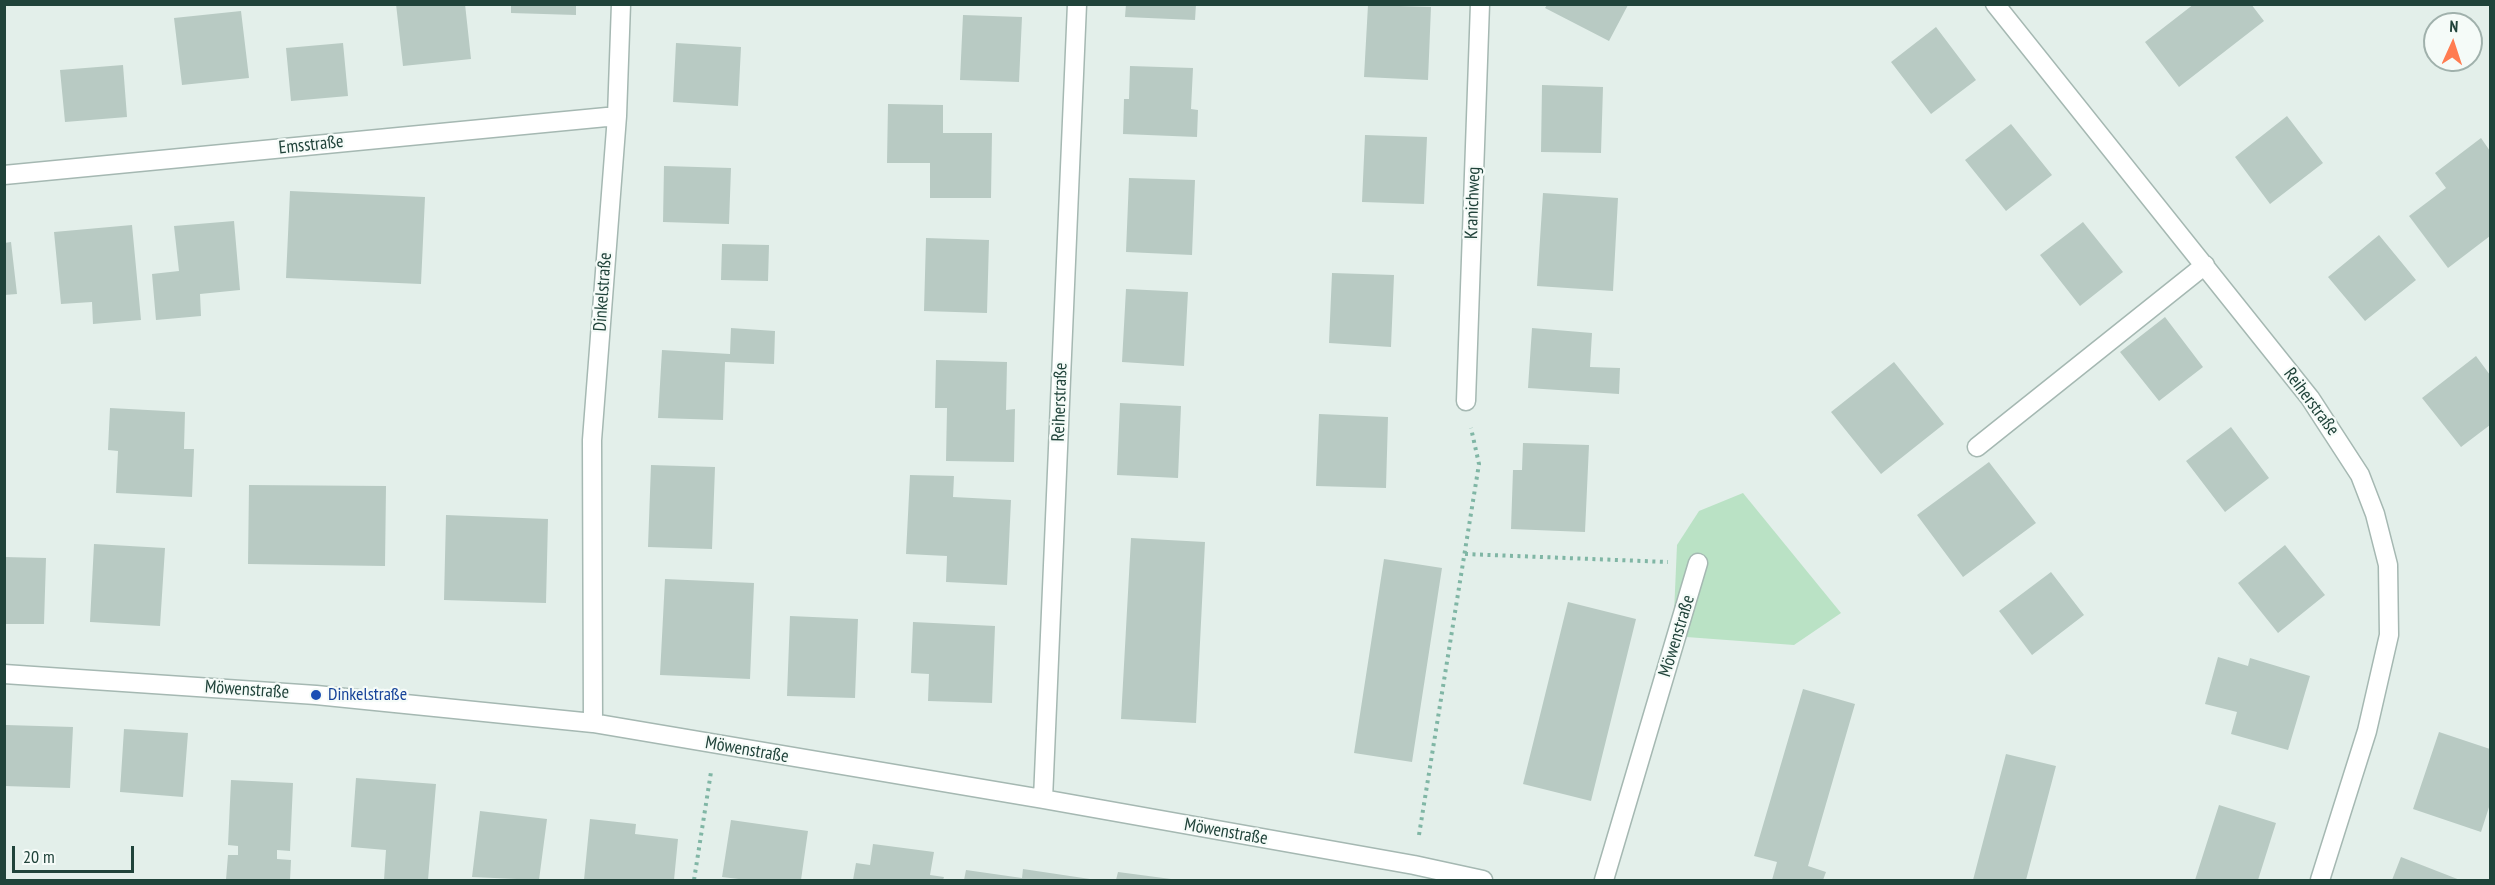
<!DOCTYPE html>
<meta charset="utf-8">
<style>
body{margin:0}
#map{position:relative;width:2495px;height:885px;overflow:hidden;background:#e3efea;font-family:"PT Sans Narrow",sans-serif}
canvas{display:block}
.frame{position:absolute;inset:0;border:6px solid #20433a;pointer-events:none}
.north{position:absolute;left:2423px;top:12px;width:60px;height:60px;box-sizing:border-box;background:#f5fbf8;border:2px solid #a0b1ac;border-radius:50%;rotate:3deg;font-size:16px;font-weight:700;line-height:24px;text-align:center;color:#20433a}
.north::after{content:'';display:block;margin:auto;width:21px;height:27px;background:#ff7c51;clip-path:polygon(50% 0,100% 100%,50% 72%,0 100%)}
.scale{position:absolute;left:12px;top:846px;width:122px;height:27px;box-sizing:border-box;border:3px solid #20433a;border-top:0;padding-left:8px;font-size:18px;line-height:21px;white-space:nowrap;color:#20433a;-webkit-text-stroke:4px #f5fbf8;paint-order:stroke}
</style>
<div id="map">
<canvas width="2495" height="885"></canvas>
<div class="frame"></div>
<div class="north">N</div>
<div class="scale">20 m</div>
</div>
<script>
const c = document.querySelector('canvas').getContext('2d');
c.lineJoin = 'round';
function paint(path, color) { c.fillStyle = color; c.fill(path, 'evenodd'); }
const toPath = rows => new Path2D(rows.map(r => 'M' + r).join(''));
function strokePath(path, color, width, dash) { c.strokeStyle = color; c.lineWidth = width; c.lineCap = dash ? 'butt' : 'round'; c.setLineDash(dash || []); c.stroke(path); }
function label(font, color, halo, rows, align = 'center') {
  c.font = font + ' "PT Sans Narrow",sans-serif'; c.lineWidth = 4.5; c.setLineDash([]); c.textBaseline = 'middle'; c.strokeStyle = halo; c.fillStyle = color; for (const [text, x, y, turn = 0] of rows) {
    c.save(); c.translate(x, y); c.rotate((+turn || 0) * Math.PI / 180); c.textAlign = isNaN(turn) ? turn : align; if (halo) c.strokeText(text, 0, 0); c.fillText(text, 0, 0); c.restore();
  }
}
paint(toPath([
 [1743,493,1841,613,1794,645,1673,636,1677,545,1699,511]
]), '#bae2c5');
paint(toPath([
 [396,4,465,4,471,59,403,66],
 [511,4,576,4,576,15,511,13],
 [1126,4,1196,4,1195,20,1125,17],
 [2194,4,2251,4,2264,21,2179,87,2145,42],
 [1368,5,1431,7,1428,80,1364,77],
 [1547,5,1628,5,1609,41,1545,8],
 [241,11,249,78,182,85,174,18],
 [963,15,1022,17,1019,82,960,80],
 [1936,27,1976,80,1931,114,1891,62],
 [343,43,348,96,291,101,286,48],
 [676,43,741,47,738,106,673,102],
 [123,65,127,117,65,122,60,70],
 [1130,66,1193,68,1191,109,1198,110,1197,137,1123,134,1124,99,1129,99],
 [1542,85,1603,87,1601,153,1541,152],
 [888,104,943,105,943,133,992,133,991,198,930,198,930,163,887,163],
 [2287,116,2323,163,2270,204,2235,157],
 [2011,124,2052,175,2006,211,1965,160],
 [1365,135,1427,137,1424,204,1362,202],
 [2481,138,2490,151,2490,236,2448,268,2409,216,2446,188,2435,173],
 [664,166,731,168,729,224,663,222],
 [1129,178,1195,180,1192,255,1126,252],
 [290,191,425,197,421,284,286,278],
 [1543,193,1618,198,1613,291,1537,286],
 [234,221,240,290,200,294,201,316,156,320,152,274,179,271,174,226],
 [2083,222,2123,272,2080,306,2040,255],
 [132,225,141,320,93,324,92,302,61,304,54,232],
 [2379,235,2416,280,2365,321,2328,277],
 [926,238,989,240,987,313,924,311],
 [11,242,17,294,4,295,4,243],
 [722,244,769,245,768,281,721,280],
 [1332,273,1394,275,1391,347,1329,343],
 [1126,289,1188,292,1184,366,1122,362],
 [2165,317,2203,367,2159,401,2120,352],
 [731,328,775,331,774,364,725,362,723,420,658,418,662,350,730,354],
 [1532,328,1592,333,1590,367,1620,368,1619,394,1528,388],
 [2476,356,2490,375,2490,425,2461,447,2422,398],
 [936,360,1007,362,1006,410,1015,409,1014,462,946,461,947,408,935,408],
 [1894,362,1944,424,1881,474,1831,412],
 [1120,403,1181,406,1178,478,1117,475],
 [110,408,185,412,184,449,194,449,192,497,116,493,118,451,108,450],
 [1319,414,1388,417,1386,488,1316,486],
 [2231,427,2269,478,2225,512,2186,461],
 [1523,443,1589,445,1585,532,1511,529,1513,470,1522,470],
 [1989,462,2036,523,1963,577,1917,515],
 [651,465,715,467,712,549,648,547],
 [910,475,954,476,953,497,1011,500,1007,585,946,582,947,556,906,554],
 [249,485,386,486,385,566,248,564],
 [446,515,548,519,546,603,444,600],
 [1131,538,1205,542,1196,723,1121,719],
 [94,544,165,548,160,626,90,622],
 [2285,545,2325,595,2278,633,2238,583],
 [4,557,46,558,44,624,4,624],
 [1384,559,1442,568,1412,762,1354,753],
 [2051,572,2084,615,2032,655,1999,611],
 [665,579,754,583,750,679,660,675],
 [1568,602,1636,619,1591,801,1523,784],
 [790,616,858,619,855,698,787,696],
 [913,622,995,626,992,703,928,701,929,674,911,673],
 [2218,657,2248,666,2250,658,2310,676,2288,750,2231,734,2237,712,2205,704],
 [1803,689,1855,704,1808,866,1826,872,1823,880,1772,880,1777,862,1754,856],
 [6,725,73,727,70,788,4,786],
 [124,729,188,733,183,797,120,792],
 [2439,732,2490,749,2490,804,2481,832,2413,809],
 [2006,754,2056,766,2026,880,1973,880],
 [356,778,436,784,428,880,384,880,386,850,351,847],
 [231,780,293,783,290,851,277,850,277,859,291,860,290,880,226,880,228,855,238,855,238,846,228,845],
 [2219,805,2276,823,2258,880,2195,880],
 [480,811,547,819,539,880,472,877],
 [590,819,636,824,635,834,678,839,674,880,584,880],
 [731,820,808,831,801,880,747,880,722,877],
 [873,844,934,852,930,875,944,877,943,880,853,880,856,863,870,865],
 [2401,857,2460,880,2392,880],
 [1023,869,1090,879,1090,880,964,880,966,870,1022,878],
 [1118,872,1171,879,1171,880,1116,880]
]), '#b8cac3');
const minor = toPath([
 [1995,4,2310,398,2360,475,2375,514,2388,565,2389,635,2367,731,2320,880],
 [4,175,617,116],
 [1466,401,1480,4],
 [1977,447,2205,265],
 [4,674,316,695,593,723,1043,799,1414,865,1483,880],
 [593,723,592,440,617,116,621,4],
 [1043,799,1077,4],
 [1604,880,1698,563]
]);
strokePath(minor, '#a5b8b2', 21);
strokePath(toPath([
 [1465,554,1668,562],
 [1419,835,1479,464,1471,428],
 [694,880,711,772]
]), '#80b6a5', 4, [3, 4.5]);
strokePath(minor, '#fff', 18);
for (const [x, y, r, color] of [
 [316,695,6,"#1a4fb4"]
]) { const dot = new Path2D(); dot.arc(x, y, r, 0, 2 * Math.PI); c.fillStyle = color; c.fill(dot); strokePath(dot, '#f5fbf8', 2); }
label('18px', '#20433a', '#f5fbf8', [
 ["Emsstraße",311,145,-6],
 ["Kranichweg",1473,203,-88],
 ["Dinkelstraße",603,292,-86],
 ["Reiherstraße",1060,402,-88],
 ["Reiherstraße",2311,402,53],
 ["Möwenstraße",1677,636,-73],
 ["Möwenstraße",247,690,4],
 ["Möwenstraße",747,750,10],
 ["Möwenstraße",1226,832,10]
]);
label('18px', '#164399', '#f5fbf8', [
 ["Dinkelstraße",328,695]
], 'left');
</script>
